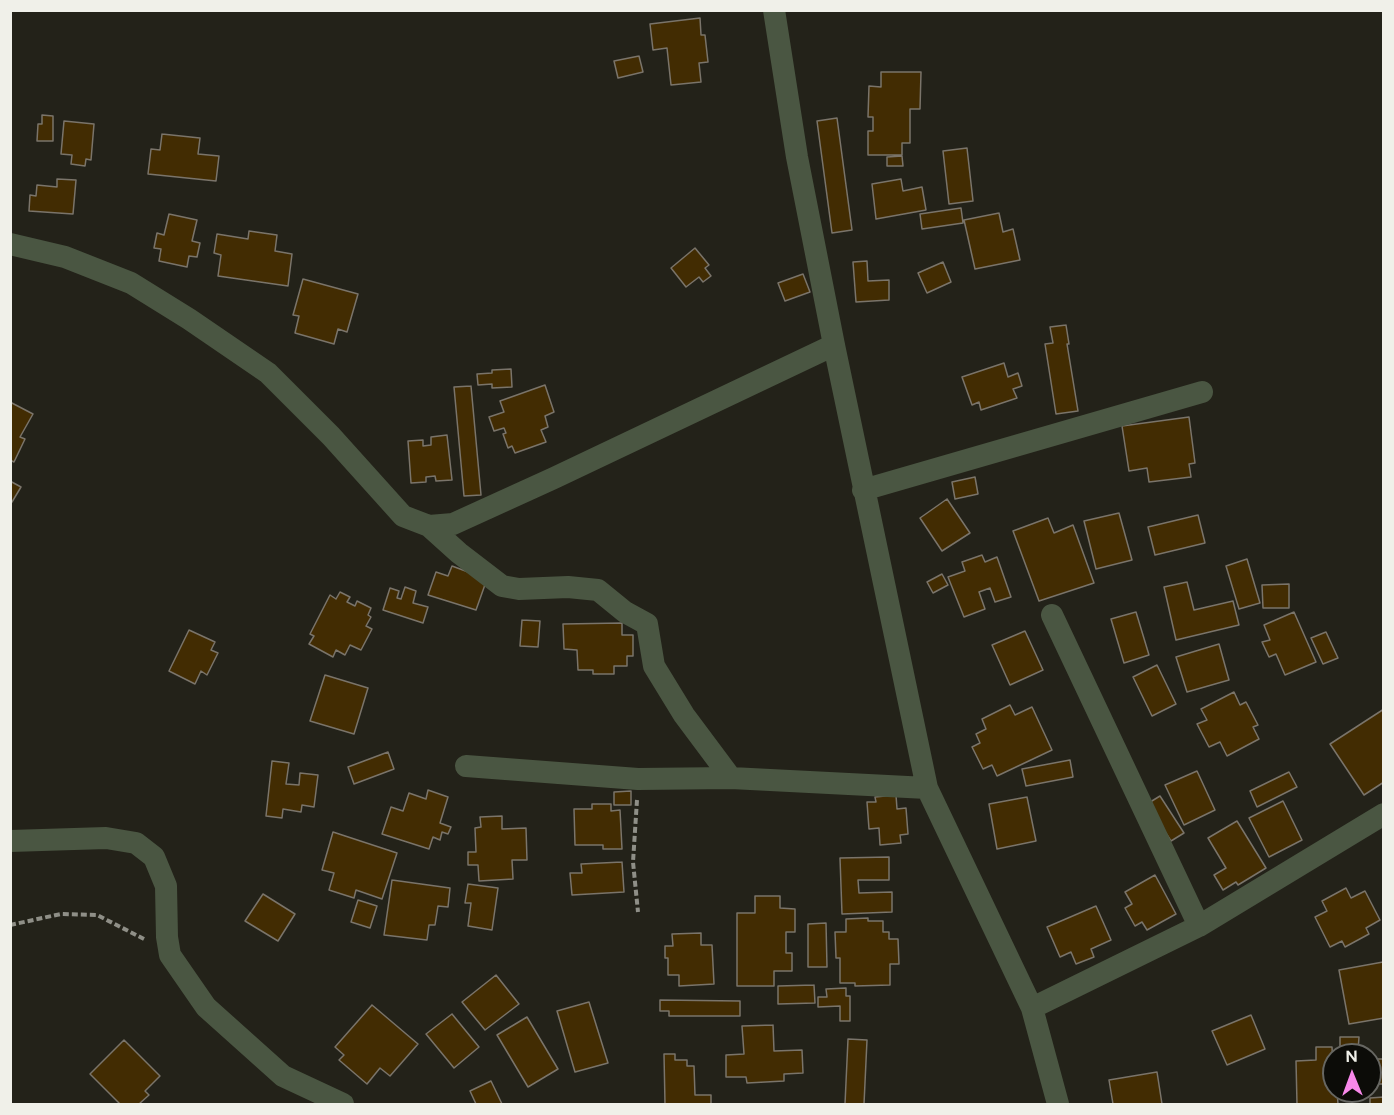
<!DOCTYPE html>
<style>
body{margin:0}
#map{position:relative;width:1394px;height:1115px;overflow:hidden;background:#232219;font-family:Figtree,sans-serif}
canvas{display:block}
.frame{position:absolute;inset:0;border:12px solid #f0f0e9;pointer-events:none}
.north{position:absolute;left:1322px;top:1043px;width:60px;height:60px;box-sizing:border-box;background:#0c0c08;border:2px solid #676762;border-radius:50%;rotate:359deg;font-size:16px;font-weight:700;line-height:24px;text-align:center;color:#f0f0e9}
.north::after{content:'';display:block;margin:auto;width:21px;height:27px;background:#f888ea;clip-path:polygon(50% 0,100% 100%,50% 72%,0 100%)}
</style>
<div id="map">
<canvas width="1394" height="1115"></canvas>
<div class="frame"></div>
<div class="north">N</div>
</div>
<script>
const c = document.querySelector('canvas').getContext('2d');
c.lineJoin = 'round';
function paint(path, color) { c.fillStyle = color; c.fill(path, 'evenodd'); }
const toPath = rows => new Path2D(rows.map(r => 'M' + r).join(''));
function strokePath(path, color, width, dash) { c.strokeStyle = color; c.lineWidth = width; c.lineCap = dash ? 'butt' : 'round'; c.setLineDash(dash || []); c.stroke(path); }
const building = toPath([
 [700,18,701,35,705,35,708,62,699,63,701,82,671,85,667,48,653,50,650,24,700,18],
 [639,56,643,72,618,78,614,61,639,56],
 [881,72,921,72,920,109,910,109,910,143,902,143,902,155,868,155,868,131,873,131,873,117,868,117,869,86,881,87,881,72],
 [42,115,53,116,53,141,37,141,38,124,42,124,42,115],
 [837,118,852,230,832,233,817,121,837,118],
 [64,121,94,124,91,160,86,159,85,166,71,164,72,155,61,154,64,121],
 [162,134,200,138,198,154,219,156,216,181,148,174,151,149,160,150,162,134],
 [967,148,973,201,949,204,943,151,967,148],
 [902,156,903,166,887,166,887,157,902,156],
 [57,179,76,180,73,214,29,211,30,195,36,196,37,185,57,187,57,179],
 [901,179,903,191,922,187,926,210,876,219,872,184,901,179],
 [961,208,963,223,922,229,920,214,961,208],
 [999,213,1003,232,1013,229,1020,260,975,269,964,220,999,213],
 [169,214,197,220,192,241,200,243,197,257,189,256,187,267,159,261,161,249,154,248,157,233,164,235,169,214],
 [249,231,277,235,275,251,292,254,288,286,218,276,221,255,214,253,217,234,248,239,249,231],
 [695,248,709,265,705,268,711,276,703,282,699,277,686,287,671,268,695,248],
 [867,261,868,281,889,280,889,300,856,302,853,262,867,261],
 [943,262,951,282,927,293,918,273,943,262],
 [803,274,810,292,785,301,778,283,803,274],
 [303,279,358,294,347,332,338,329,334,344,295,333,299,316,293,315,303,279],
 [1066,325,1069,344,1067,344,1078,411,1056,414,1045,344,1053,343,1050,327,1066,325],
 [1004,363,1008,377,1018,373,1022,386,1013,389,1017,398,981,410,979,402,972,405,962,377,1004,363],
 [511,369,512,387,492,388,492,384,478,385,477,374,492,373,492,370,511,369],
 [545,385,554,412,545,416,548,427,541,430,546,442,515,453,512,446,508,448,503,434,506,433,504,428,494,431,489,417,504,412,500,401,545,385],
 [471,386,481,495,464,496,454,387,471,386],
 [10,402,33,414,20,437,25,439,14,462,10,460,10,402],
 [1189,417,1195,463,1189,464,1191,477,1149,482,1147,468,1129,471,1122,426,1189,417],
 [447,435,452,480,436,481,435,476,426,477,426,482,411,483,408,441,423,440,423,446,431,445,431,437,447,435],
 [975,477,978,494,955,499,952,482,975,477],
 [10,481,21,487,12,502,10,502,10,481],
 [947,499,970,533,942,551,920,518,947,499],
 [1119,513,1132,560,1096,569,1084,521,1119,513],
 [1198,515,1205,543,1155,555,1148,527,1198,515],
 [1048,518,1054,533,1073,525,1094,583,1039,601,1013,531,1048,518],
 [982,555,985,562,997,557,1011,597,995,602,990,588,979,592,985,609,964,617,948,577,965,571,962,562,982,555],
 [1247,559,1260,603,1239,609,1226,566,1247,559],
 [452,566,487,579,476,610,428,595,436,572,448,576,452,566],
 [942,574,948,585,933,593,927,582,942,574],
 [1187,582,1194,610,1233,601,1239,625,1176,640,1164,587,1187,582],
 [1289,584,1289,608,1263,608,1262,585,1289,584],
 [405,587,416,591,413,603,428,607,423,623,383,610,390,588,399,591,397,598,401,599,405,587],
 [340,592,350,597,347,602,355,606,357,601,371,608,368,615,371,617,366,626,372,629,361,650,350,645,345,655,336,650,333,657,309,644,314,636,310,634,330,595,336,599,340,592],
 [1136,612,1149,655,1124,663,1111,619,1136,612],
 [1294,612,1316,662,1285,675,1276,654,1269,657,1262,642,1270,640,1264,625,1294,612],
 [522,620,540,621,538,647,520,646,522,620],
 [622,623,622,635,633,635,633,656,627,656,627,666,614,666,614,674,593,674,593,670,578,670,577,650,564,649,563,624,622,623],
 [189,630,215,642,211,650,218,653,207,675,201,671,195,684,169,671,189,630],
 [1025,631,1043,670,1010,685,992,645,1025,631],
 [1326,632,1338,658,1323,664,1311,638,1326,632],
 [1219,644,1229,680,1187,692,1176,657,1219,644],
 [1157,665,1176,704,1152,716,1133,677,1157,665],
 [325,675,368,688,354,734,310,721,325,675],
 [1234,692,1240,705,1246,702,1258,725,1253,727,1259,739,1227,756,1220,742,1209,747,1197,724,1207,720,1201,709,1234,692],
 [1010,705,1015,715,1032,707,1052,750,997,776,992,765,983,769,972,747,980,743,976,734,986,729,982,719,1010,705],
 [1384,709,1384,782,1364,795,1330,744,1384,709],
 [388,752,394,769,354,784,348,767,388,752],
 [1070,760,1073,777,1026,786,1022,769,1070,760],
 [272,761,289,763,286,784,299,785,300,773,318,775,314,807,302,805,301,812,283,809,282,818,266,816,272,761],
 [1197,771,1215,810,1184,825,1165,785,1197,771],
 [1289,772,1297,787,1257,807,1250,791,1289,772],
 [428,790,448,797,440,823,451,827,448,834,442,832,440,840,433,837,429,849,382,834,391,807,403,811,409,793,426,799,428,790],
 [631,791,631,805,614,805,614,792,631,791],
 [896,795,897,809,906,808,908,834,900,835,901,843,880,845,879,828,869,829,867,802,876,802,875,797,896,795],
 [1160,796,1184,833,1171,841,1147,804,1160,796],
 [1027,797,1036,841,997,849,989,804,1027,797],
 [1283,801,1302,840,1269,857,1249,818,1283,801],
 [592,804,611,804,611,811,620,810,622,849,603,849,603,845,575,845,574,809,592,809,592,804],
 [502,816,502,829,526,828,527,860,512,860,513,879,479,881,478,865,468,865,468,852,476,852,475,828,481,827,480,817,502,816],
 [1237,821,1266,868,1238,885,1236,882,1223,890,1214,875,1226,868,1208,838,1237,821],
 [333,832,397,853,382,899,356,890,354,898,329,890,334,873,322,870,333,832],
 [889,857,889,880,858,880,859,893,892,892,892,912,842,914,840,858,889,857],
 [622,862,624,892,572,895,570,873,582,873,581,864,622,862],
 [1155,875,1176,914,1147,930,1142,922,1135,926,1125,908,1132,904,1125,892,1155,875],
 [392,880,450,888,448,907,438,906,435,925,429,925,427,940,384,935,392,880],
 [468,884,498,888,492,930,468,926,471,903,465,903,468,884],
 [1346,888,1351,898,1365,891,1380,920,1366,928,1369,934,1345,947,1342,941,1330,947,1315,917,1327,911,1322,901,1346,888],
 [263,894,295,914,278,941,245,921,263,894],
 [755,896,780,896,780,908,795,909,795,932,786,932,786,953,792,953,792,971,774,971,774,986,737,986,737,913,755,913,755,896],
 [358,900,377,906,370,928,351,922,358,900],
 [1096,906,1111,940,1091,949,1094,957,1076,964,1071,952,1060,957,1047,927,1096,906],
 [868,918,868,921,883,921,883,932,889,932,889,939,898,939,899,964,890,964,890,985,855,986,855,983,840,983,840,958,836,958,835,932,846,932,846,919,868,918],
 [826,923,827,967,808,967,808,924,826,923],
 [701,933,701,945,712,945,714,984,679,986,679,975,668,975,668,958,665,958,665,946,673,946,672,934,701,933],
 [1383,962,1384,1018,1349,1024,1339,970,1383,962],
 [496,975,519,1004,485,1030,462,1002,496,975],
 [814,985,815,1003,778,1004,778,986,814,985],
 [846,988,846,996,850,996,850,1021,840,1021,840,1006,818,1007,818,997,827,997,826,989,846,988],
 [660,1000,740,1001,740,1016,669,1016,669,1011,660,1011,660,1000],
 [589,1002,608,1063,575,1072,557,1011,589,1002],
 [372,1005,418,1044,390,1076,380,1068,367,1084,339,1060,344,1055,335,1047,372,1005],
 [452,1014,479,1047,454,1068,426,1034,452,1014],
 [1251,1015,1265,1049,1227,1065,1212,1031,1251,1015],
 [527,1017,558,1069,528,1087,497,1035,527,1017],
 [773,1025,774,1051,802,1050,803,1073,784,1074,784,1081,747,1083,746,1077,726,1077,726,1055,744,1054,742,1026,773,1025],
 [1340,1037,1359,1037,1358,1051,1340,1051,1340,1037],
 [848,1039,867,1040,864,1104,845,1104,848,1039],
 [124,1040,160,1076,145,1091,149,1095,139,1104,120,1104,90,1074,124,1040],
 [1316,1047,1332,1047,1334,1091,1337,1091,1338,1104,1297,1104,1296,1061,1316,1060,1316,1047],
 [664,1054,675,1054,675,1060,687,1060,687,1066,694,1066,695,1095,711,1095,711,1104,665,1104,664,1054],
 [1370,1059,1384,1059,1384,1084,1370,1084,1370,1059],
 [1157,1072,1162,1104,1113,1104,1109,1080,1157,1072],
 [491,1081,502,1104,476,1104,470,1091,491,1081],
 [1384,1097,1384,1104,1370,1104,1370,1098,1384,1097]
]);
paint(building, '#422c02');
strokePath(building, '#7a746a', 1.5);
strokePath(toPath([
 [637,800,633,862,638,912],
 [10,925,61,914,97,915,144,939]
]), '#8f8f87', 4, [6, 3]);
strokePath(toPath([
 [774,10,797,157,834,345,927,788,1032,1008,1058,1104],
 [10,244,65,257,131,283,189,319,268,373,331,436,403,516,429,526,453,524,554,478,834,345],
 [863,490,1202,392],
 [429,526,459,553,502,586,519,589,568,587,598,590,625,612,647,624,654,666,684,715,731,778],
 [1052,615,1199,926],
 [466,766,638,779,731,778,927,788],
 [10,841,106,838,136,843,154,857,166,886,167,937,170,955,206,1007,283,1076,343,1104],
 [1032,1008,1199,926,1384,814]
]), '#4a5642', 22);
</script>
